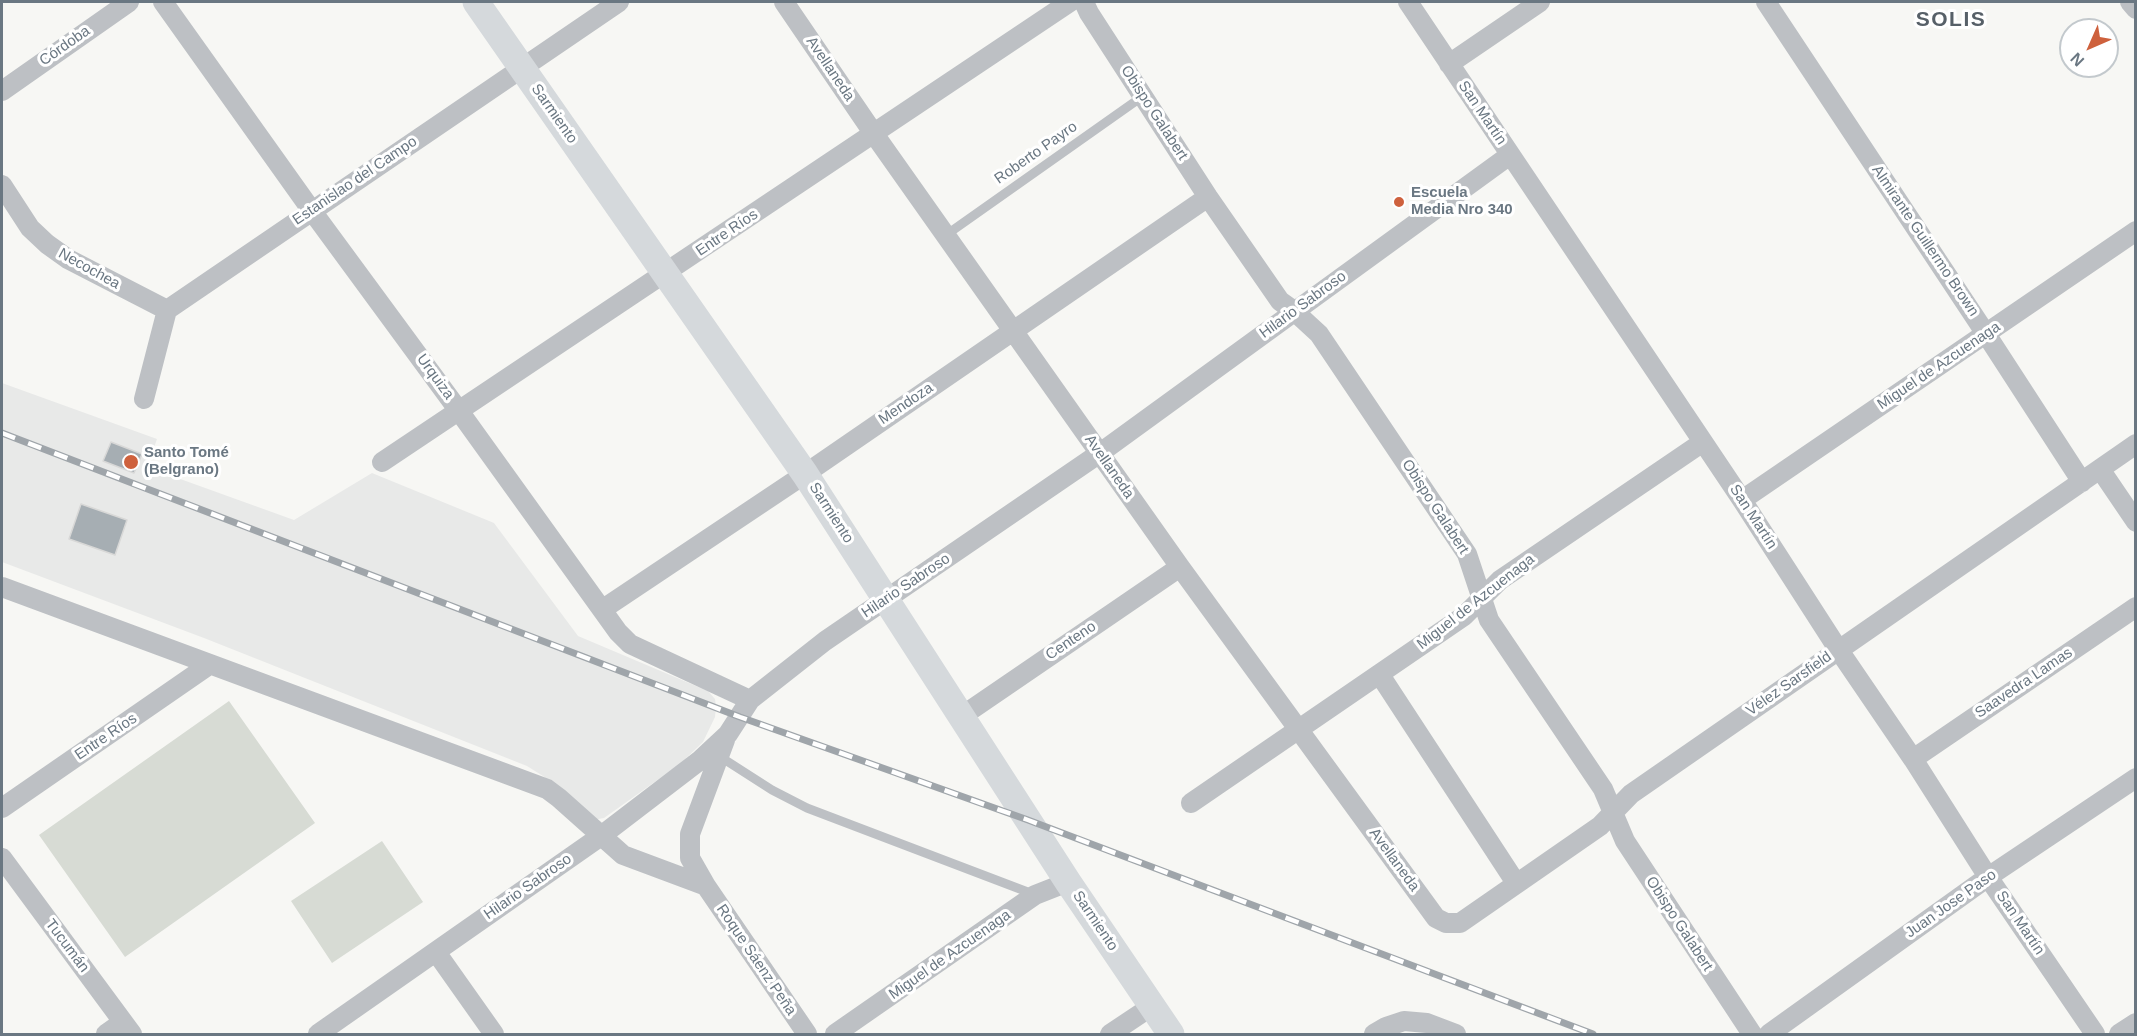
<!DOCTYPE html>
<meta charset="utf-8">
<style>
body{margin:0}
#map{position:relative;width:2137px;height:1036px;overflow:hidden;background:#f7f7f4;font-family:Arial,sans-serif}
canvas{display:block}
.frame{position:absolute;inset:0;border:3px solid #6a7782;pointer-events:none}
.north{position:absolute;left:2059px;top:18px;width:60px;height:60px;box-sizing:border-box;background:#fff;border:2px solid #c3c9cd;border-radius:50%;rotate:225deg;font-size:16px;font-weight:700;line-height:24px;text-align:center;color:#6a7782}
.north::after{content:'';display:block;margin:auto;width:21px;height:27px;background:#ce613d;clip-path:polygon(50% 0,100% 100%,50% 72%,0 100%)}
</style>
<div id="map">
<canvas width="2137" height="1036"></canvas>
<div class="frame"></div>
<div class="north">N</div>
</div>
<script>
const c = document.querySelector('canvas').getContext('2d');
c.lineJoin = 'round';
function paint(path, color) { c.fillStyle = color; c.fill(path, 'evenodd'); }
const toPath = rows => new Path2D(rows.map(r => 'M' + r).join(''));
function strokePath(path, color, width, dash) { c.strokeStyle = color; c.lineWidth = width; c.lineCap = dash ? 'butt' : 'round'; c.setLineDash(dash || []); c.stroke(path); }
function label(font, color, halo, rows, align = 'center') {
  c.font = font + ' Arial,sans-serif'; c.lineWidth = 6; c.setLineDash([]); c.textBaseline = 'middle'; c.strokeStyle = halo; c.fillStyle = color; for (const [text, x, y, turn = 0] of rows) {
    c.save(); c.translate(x, y); c.rotate((+turn || 0) * Math.PI / 180); c.textAlign = isNaN(turn) ? turn : align; if (halo) c.strokeText(text, 0, 0); c.fillText(text, 0, 0); c.restore();
  }
}
paint(toPath([
 [2,383,157,439,147,467,294,520,372,473,494,523,578,636,708,691,715,699,716,706,715,717,703,742,680,764,604,818,593,820,543,776,527,766,204,638,2,562]
]), '#e8e9e8');
paint(toPath([
 [229,701,315,823,125,957,39,835],
 [382,841,423,902,332,963,291,901]
]), '#d7dbd4');
const building = toPath([
 [111,442,142,454,134,473,103,461,111,442],
 [81,504,127,520,115,555,69,539,81,504]
]);
paint(building, '#a6aeb3');
strokePath(building, '#d8d8d7', 1.5);
strokePath(toPath([
 [946,235,1143,96],
 [719,756,772,790,807,808,1033,894]
]), '#bdc0c4', 9);
strokePath(toPath([
 [163,2,312,211,459,411,618,632,630,644,750,700],
 [784,2,874,134,1180,567,1436,918,1446,923,1460,923,1600,826,1631,794,2136,444],
 [1084,2,1089,13,1208,197,1280,301,1294,311,1319,334,1467,554,1489,620,1603,789,1625,841,1752,1034],
 [1408,2,1742,500,1838,649,1913,759,1988,877,2095,1034],
 [1766,2,1986,334,2082,482],
 [2130,2,2136,9],
 [1449,64,1540,2],
 [2,91,129,2],
 [2,185,30,228,47,244,68,259,167,310],
 [144,399,167,310,619,2],
 [382,462,1070,2],
 [2100,469,2136,522],
 [1742,500,2136,231],
 [2,587,547,789,559,798,623,855,706,886,807,1034],
 [603,609,805,474,1208,197],
 [1380,675,1516,883],
 [962,716,1180,567],
 [1913,759,2136,607],
 [1191,803,1464,616,1500,580,1703,442],
 [2,808,209,665],
 [2,858,132,1034],
 [706,886,690,858,690,834,725,740],
 [436,952,494,1034],
 [106,1034,123,1022],
 [318,1034,601,836,699,761,728,734,750,700,825,641,1100,453,1510,155],
 [835,1034,1035,895,1068,882],
 [1110,1034,1152,1006],
 [1374,1034,1386,1027,1404,1021,1427,1023,1456,1034],
 [1769,1034,1988,877,2136,778],
 [2119,1034,2136,1023]
]), '#bdc0c4', 20);
strokePath(toPath([
 [476,2,805,474,1068,882,1171,1034]
]), '#d5d9dc', 27);
const rail = toPath([
 [2,433,740,717,1028,820,1593,1034]
]);
strokePath(rail, '#9fa5aa', 7);
strokePath(rail, '#fff', 4.5, [14]);
for (const [x, y, r, color] of [
 [1399,202,6,"#ce613d"],
 [131,462,8,"#ce613d"]
]) { const dot = new Path2D(); dot.arc(x, y, r, 0, 2 * Math.PI); c.fillStyle = color; c.fill(dot); strokePath(dot, '#fff', 2); }
label('15px', '#6a7782', '#fff', [
 ["Córdoba",65,46,-35],
 ["Avellaneda",830,69,56],
 ["Obispo Galabert",1154,113,57],
 ["San Martín",1482,113,56],
 ["Sarmiento",554,114,55],
 ["Roberto Payro",1036,153,-35],
 ["Estanislao del Campo",355,181,-34],
 ["Entre Ríos",727,233,-34],
 ["Almirante Guillermo Brown",1925,241,56],
 ["Necochea",89,269,29],
 ["Hilario Sabroso",1303,305,-36],
 ["Miguel de Azcuenaga",1939,366,-34],
 ["Urquiza",435,377,54],
 ["Mendoza",906,404,-34],
 ["Avellaneda",1109,467,55],
 ["Obispo Galabert",1435,507,57],
 ["Sarmiento",831,513,57],
 ["San Martín",1753,517,57],
 ["Hilario Sabroso",906,586,-34],
 ["Miguel de Azcuenaga",1476,602,-38],
 ["Centeno",1071,641,-34],
 ["Saavedra Lamas",2024,683,-34],
 ["Vélez Sarsfield",1789,684,-35],
 ["Entre Ríos",106,737,-34],
 ["Avellaneda",1394,860,54],
 ["Hilario Sabroso",528,887,-35],
 ["Juan Jose Paso",1951,904,-35],
 ["Sarmiento",1095,921,56],
 ["San Martín",2020,923,56],
 ["Obispo Galabert",1679,924,57],
 ["Tucumán",67,946,53],
 ["Miguel de Azcuenaga",950,955,-35],
 ["Roque Sáenz Peña",756,960,56]
]);
label('bold 15px', '#6a7782', '#fff', [
 ["Escuela",1411,193],
 ["Media Nro 340",1411,210],
 ["Santo Tomé",144,453],
 ["(Belgrano)",144,470]
], 'left');
c.letterSpacing = '1.5px';
label('bold 21px', '#576068', '#fff', [
 ["SOLIS",1951,20]
]);
c.letterSpacing = '0px';
</script>
